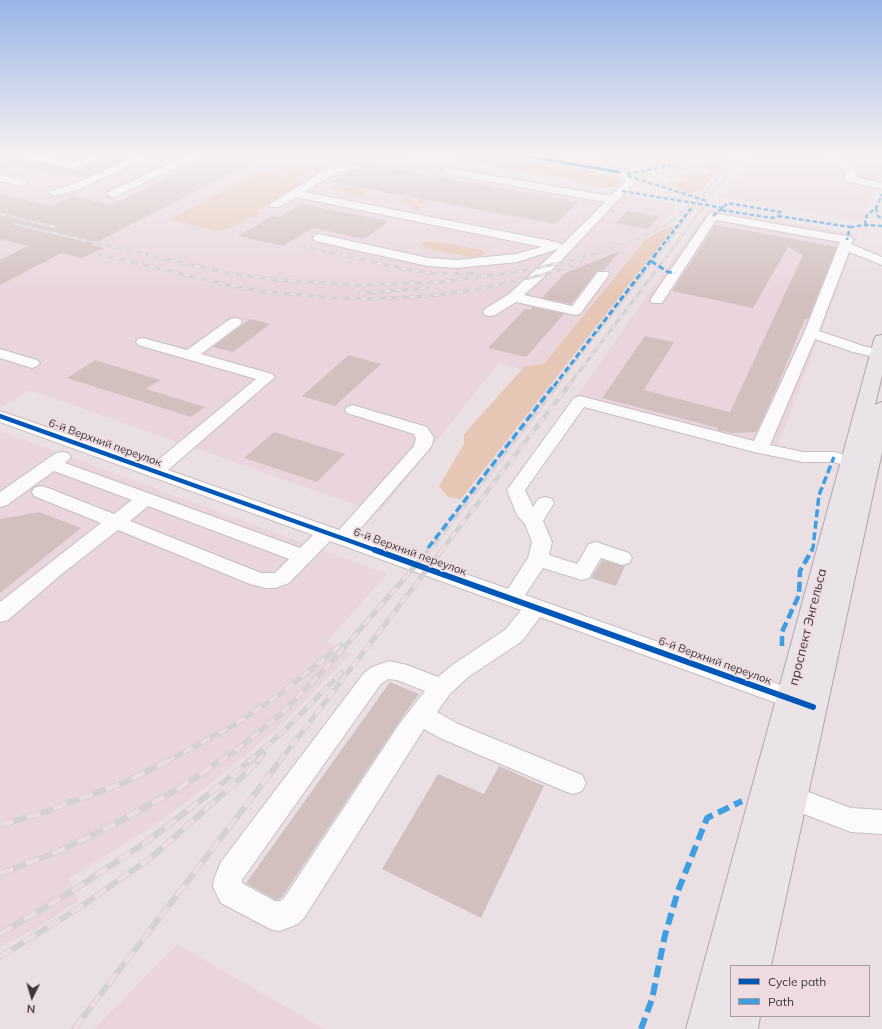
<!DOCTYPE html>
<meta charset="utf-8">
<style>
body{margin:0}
#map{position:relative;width:882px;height:1029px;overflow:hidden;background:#eae0e3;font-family:Mulish,sans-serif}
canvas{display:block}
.legend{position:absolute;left:730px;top:965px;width:140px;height:52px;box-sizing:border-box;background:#eedce2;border:1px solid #a89a9e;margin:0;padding:5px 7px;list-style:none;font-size:12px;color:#3e3739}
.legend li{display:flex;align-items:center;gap:8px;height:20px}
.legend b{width:20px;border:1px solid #a89a9e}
.north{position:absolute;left:12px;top:977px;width:40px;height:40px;-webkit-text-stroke:3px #eedce2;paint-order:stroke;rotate:185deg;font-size:11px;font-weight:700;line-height:16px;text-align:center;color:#3e3739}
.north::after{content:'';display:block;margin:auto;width:14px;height:18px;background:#3e3739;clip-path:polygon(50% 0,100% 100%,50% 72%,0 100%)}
</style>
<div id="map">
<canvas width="882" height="1029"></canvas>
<ul class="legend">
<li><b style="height:5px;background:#0057b8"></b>Cycle path</li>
<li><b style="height:5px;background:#3f9ee2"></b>Path</li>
</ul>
<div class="north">N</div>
</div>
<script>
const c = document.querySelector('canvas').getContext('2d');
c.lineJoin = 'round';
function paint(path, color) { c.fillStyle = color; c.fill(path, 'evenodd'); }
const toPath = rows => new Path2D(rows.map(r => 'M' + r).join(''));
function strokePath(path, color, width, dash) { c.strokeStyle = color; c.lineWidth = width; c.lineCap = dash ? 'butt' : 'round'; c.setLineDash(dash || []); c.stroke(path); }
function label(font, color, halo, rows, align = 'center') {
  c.font = font + ' Mulish,sans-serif'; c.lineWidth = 4; c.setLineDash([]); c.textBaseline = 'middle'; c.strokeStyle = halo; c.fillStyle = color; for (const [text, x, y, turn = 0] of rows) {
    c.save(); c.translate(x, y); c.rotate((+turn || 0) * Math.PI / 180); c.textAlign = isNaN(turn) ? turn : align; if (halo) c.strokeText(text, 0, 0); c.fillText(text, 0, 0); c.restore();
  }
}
paint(toPath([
 [0,153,384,153,676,204,541,373,498,364,379,513,30,390,0,408],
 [563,153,719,153,701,175],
 [756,153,882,153,882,173,862,221,723,197],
 [708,209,858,234,773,458,571,404],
 [0,431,387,574,327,642,351,654,280,726,205,788,161,821,68,879,79,900,39,927,0,947],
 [177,944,324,1029,94,1029]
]), '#e9d5db');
paint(toPath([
 [447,153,482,153,587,171,589,173,617,177,622,180,616,187,595,187,578,184,574,182,575,180,515,170,508,170,478,163,476,161,471,161,467,165,459,163,454,160,459,155],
 [711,153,725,153,719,169,702,190,692,193,686,193,668,184,670,182,678,182,684,179,678,176,678,174,705,175,709,172,707,167,698,165,701,162,710,161,706,157],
 [289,164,313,164,318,166,322,171,318,173,310,172,308,170,303,171,302,173,304,174,315,176,299,178,297,180,305,183,258,210,261,213,256,216,251,217,228,229,215,231,170,219,258,173,273,172,280,174,280,177,286,177,291,173,280,170,284,165],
 [333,185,360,188,368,191,362,196,363,198,355,199,356,195,335,190,332,187],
 [405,198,412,200,423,200,425,203,416,204,420,210,417,211,400,201],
 [670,226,675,226,461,499,448,497,439,486,464,444,464,434,525,366,544,364,646,239],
 [426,242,438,242,482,250,485,254,473,258,428,249,421,244]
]), '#e6c7b6');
paint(toPath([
 [0,153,6,153,12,157,75,170,115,153,140,153,86,177,66,173,60,175,14,165,0,171],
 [37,153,57,153,82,158,74,161],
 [221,153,271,153,91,245,103,248,82,258,62,253,0,285,0,260,28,246,0,239,0,194,52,206,73,196,111,205],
 [362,163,578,202,555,224,330,182,347,172,358,170,360,168,359,165],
 [302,204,389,221,364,239,313,228,283,246,238,236,273,216,280,217],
 [627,211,659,217,648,229,616,223],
 [715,225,837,247,808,319,805,319,776,389,757,431,754,432,731,433,717,430,718,428,602,398,645,336,674,342,644,390,730,412,803,255,788,247,753,308,672,291],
 [620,251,604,270,597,271,571,304,542,298,565,273],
 [533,307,564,314,526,357,488,348,525,309,530,310],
 [250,319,270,324,233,352,213,347],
 [349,355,381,364,335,406,302,396],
 [95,360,160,380,146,389,205,407,191,417,67,378],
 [274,432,345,454,317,482,244,458],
 [39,512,81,528,0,593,0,519],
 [602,560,625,566,616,586,591,578],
 [390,682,419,694,399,722,282,897,276,900,246,883],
 [499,766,544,786,481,918,382,869,438,774,484,794]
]), '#d2c0bf');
const minor = toPath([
 [7,153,28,153,74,163,97,153,111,153,75,169,12,156,7,153],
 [144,153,158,153,82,188,55,196,50,193,51,191,74,184,144,153],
 [193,153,207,153,116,196,112,197,107,194,108,192,193,153],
 [420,153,445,153,453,155,455,157,450,160,425,156,420,153],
 [502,153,526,153,619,169,632,174,636,181,557,265,524,295,572,306,598,272,608,272,609,275,580,314,575,315,516,302,495,315,490,316,485,315,483,312,485,309,509,294,558,249,517,262,457,268,428,266,319,242,315,241,313,238,315,235,319,234,428,258,457,260,516,254,542,247,296,197,279,207,271,207,269,205,330,167,354,164,359,167,358,169,337,172,304,192,557,242,562,245,605,202,447,174,442,171,447,168,610,196,626,181,624,178,616,175,507,156,502,153],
 [824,153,834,153,834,157,851,164,856,173,855,177,882,183,882,189,845,181,844,179,846,173,843,168,826,160,824,153],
 [0,175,26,181,27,183,22,186,0,181,0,175],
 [713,213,851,237,853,240,851,244,882,257,882,265,849,252,819,331,863,346,882,350,882,358,879,358,853,352,815,339,770,445,803,452,834,452,857,458,860,462,857,466,851,467,833,462,803,462,754,452,584,407,525,490,533,507,538,499,545,497,552,499,554,503,543,521,552,542,549,555,577,564,589,544,596,542,629,553,632,558,629,563,622,565,601,558,589,578,582,580,543,568,525,595,809,695,813,702,809,709,801,712,793,709,540,617,522,641,467,678,449,695,437,712,458,724,582,775,586,783,582,791,573,794,564,791,440,738,424,729,304,918,298,924,280,931,272,930,221,903,213,887,214,879,221,862,364,673,372,667,389,661,407,665,438,677,451,666,506,629,521,610,330,541,289,583,275,588,266,588,250,584,118,530,63,573,8,620,0,622,0,602,101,523,34,496,32,492,34,488,41,486,48,488,114,514,132,500,54,471,7,505,0,507,0,492,56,453,62,452,68,453,71,457,65,463,300,548,313,535,0,422,0,411,153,464,256,379,138,345,136,342,138,339,143,338,187,350,230,319,235,318,240,319,242,322,240,325,201,354,272,374,275,377,168,470,339,530,414,446,416,438,414,434,347,413,345,410,347,407,353,405,359,407,427,427,434,438,431,447,355,535,508,589,528,558,532,542,525,524,517,515,507,490,574,398,580,396,754,441,804,333,840,242,716,220,662,303,652,303,650,300,709,214,713,213],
 [148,506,289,559,275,573,261,573,130,521,148,506],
 [388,679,397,680,425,691,400,723,284,898,280,901,275,901,242,883,242,880,380,685,388,679],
 [0,349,37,360,40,363,37,366,32,368,0,358,0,349],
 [792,786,851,808,882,810,882,834,851,832,783,806,779,798,783,790,792,786]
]);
const major = toPath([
 [882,335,882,375,875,405,882,402,882,452,771,966,731,966,731,1016,760,1016,758,1029,686,1029,874,340,876,336,882,335]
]);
strokePath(minor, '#c6bfc1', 2);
strokePath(major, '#b0a4ad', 2);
paint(minor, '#fcfafb');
paint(major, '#eae4e9');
const railFar4 = toPath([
 [0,214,55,227],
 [14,224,153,256],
 [631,242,664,226,689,207],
 [306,247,346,256],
 [94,253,106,256],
 [587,256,636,240],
 [657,256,736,153],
 [667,256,743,153]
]);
const railFar3 = toPath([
 [102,255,237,287,267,292,334,298,372,299,429,296,474,290,542,275,581,263],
 [148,255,227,273,279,280,358,285,439,282,516,272,575,260,590,255],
 [342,255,414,271,440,274,472,273],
 [360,293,428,288],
 [556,386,657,255],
 [568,386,668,255]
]);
const railFar2 = toPath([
 [429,551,557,385],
 [441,551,569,385]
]);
const railFar1 = toPath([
 [166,762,234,725,279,695,341,645],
 [219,762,238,749,283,712,328,666,429,550],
 [248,762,284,731,342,672],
 [257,762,264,754],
 [279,762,442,550]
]);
const rail = toPath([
 [0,825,39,814,123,783,168,761],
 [0,874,57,852,111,826,178,789,220,761],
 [0,934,74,890,149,840,214,790,249,761],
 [0,957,82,906,153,856,243,776,258,761],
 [74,1029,280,761]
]);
strokePath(railFar4, '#d3d1d1', 2.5);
strokePath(railFar3, '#d3d1d1', 3);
strokePath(railFar2, '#d3d1d1', 4.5);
strokePath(railFar1, '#d3d1d1', 5);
strokePath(rail, '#d3d1d1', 6);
strokePath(railFar4, '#eedce2', 1.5, [5]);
strokePath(railFar3, '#eedce2', 2, [6]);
strokePath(railFar2, '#eedce2', 3, [8]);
strokePath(railFar1, '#eedce2', 3.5, [10]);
strokePath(rail, '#eedce2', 4.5, [14]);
strokePath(toPath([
 [627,174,683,163],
 [628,176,707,201],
 [622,191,724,208],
 [876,208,878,216,882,219],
 [722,210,772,218,778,216],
 [713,216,728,203,780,212,778,216,850,227,847,240],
 [866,225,865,222,867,215,876,208,882,194],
 [850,227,866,225,882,226],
 [654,256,692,207]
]), '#3f9ee2', 2.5, [4.5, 2.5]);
strokePath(toPath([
 [651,261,668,272,675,273],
 [554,386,655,255]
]), '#3f9ee2', 3, [6, 3]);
strokePath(toPath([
 [428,548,554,385],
 [811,551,813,548,819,495,834,457]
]), '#3f9ee2', 3.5, [8, 3.5]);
strokePath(toPath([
 [782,646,782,632,799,595,800,571,812,550]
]), '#3f9ee2', 4.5, [10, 4.5]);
strokePath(toPath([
 [641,1029,652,999,665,935,678,891,707,818,742,801]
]), '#3f9ee2', 6, [12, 6]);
strokePath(toPath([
 [507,153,619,172]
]), '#0057b8', 3);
strokePath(toPath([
 [0,416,378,551]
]), '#0057b8', 4.5);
strokePath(toPath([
 [375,550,813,707]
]), '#0057b8', 6);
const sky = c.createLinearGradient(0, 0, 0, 297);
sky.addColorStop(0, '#99b4e6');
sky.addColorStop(0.52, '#f6f1f2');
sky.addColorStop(1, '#f6f1f200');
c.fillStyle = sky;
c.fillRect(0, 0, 882, 297);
label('11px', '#3e3739', '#eedce2', [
 ["6-й Верхний переулок",105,443,20],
 ["6-й Верхний переулок",410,552,20],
 ["6-й Верхний переулок",715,661,20]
]);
label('13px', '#3e3739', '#eedce2', [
 ["проспект Энгельса",808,627,-76]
]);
</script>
